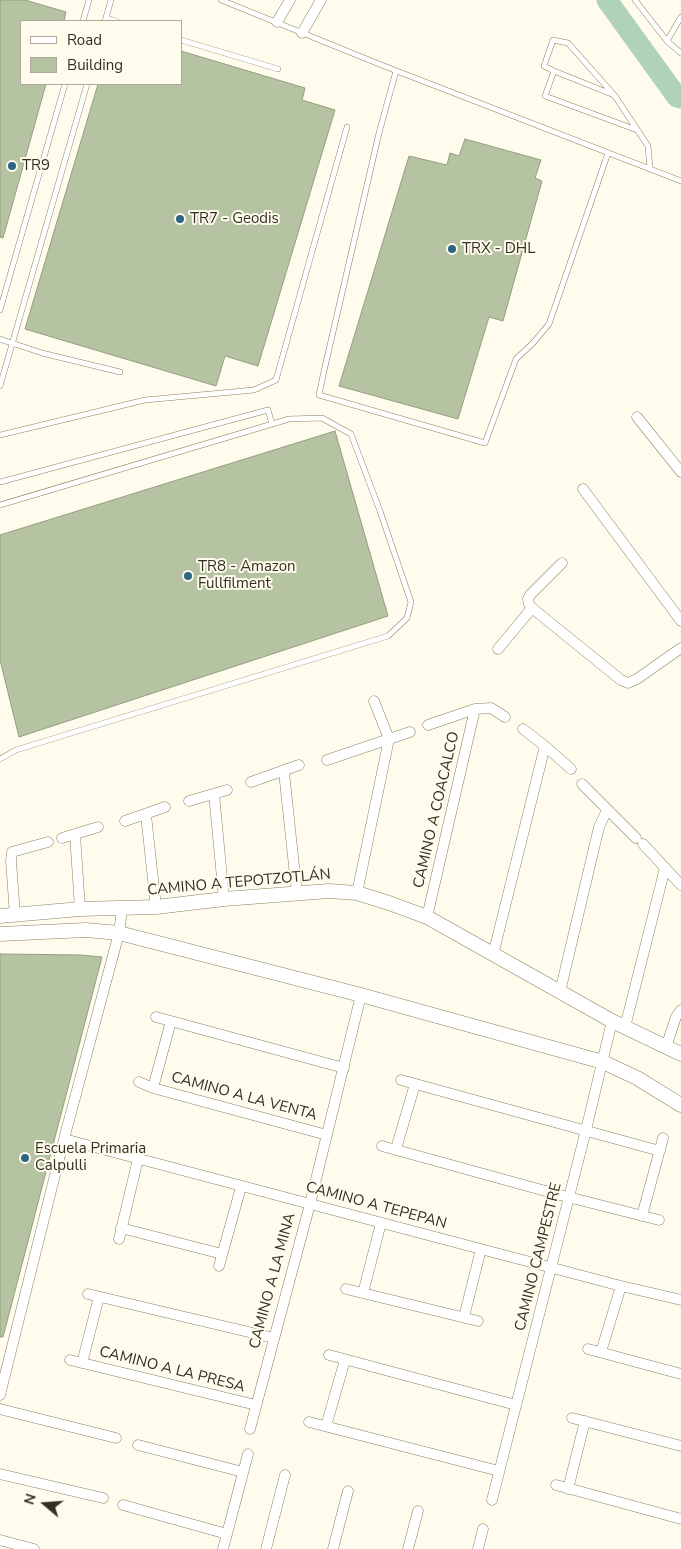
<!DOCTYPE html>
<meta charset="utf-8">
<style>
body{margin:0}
#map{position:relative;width:681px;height:1549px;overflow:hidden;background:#fffcee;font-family:"Nunito Sans",sans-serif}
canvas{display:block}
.legend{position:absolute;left:20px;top:20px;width:162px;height:65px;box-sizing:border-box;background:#fffcee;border:1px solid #adaa9c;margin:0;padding:6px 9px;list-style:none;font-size:15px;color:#333022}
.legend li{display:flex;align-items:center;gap:10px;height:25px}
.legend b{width:25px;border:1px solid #adaa9c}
.north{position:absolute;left:20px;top:1479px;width:50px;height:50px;-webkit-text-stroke:4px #fffcee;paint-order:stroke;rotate:288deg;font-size:14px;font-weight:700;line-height:20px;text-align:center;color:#333022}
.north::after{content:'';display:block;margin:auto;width:18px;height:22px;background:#333022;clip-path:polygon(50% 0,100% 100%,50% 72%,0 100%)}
</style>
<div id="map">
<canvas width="681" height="1549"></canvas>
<ul class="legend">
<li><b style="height:6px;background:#fff"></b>Road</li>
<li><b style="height:14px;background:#b6c3a2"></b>Building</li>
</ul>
<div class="north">N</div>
</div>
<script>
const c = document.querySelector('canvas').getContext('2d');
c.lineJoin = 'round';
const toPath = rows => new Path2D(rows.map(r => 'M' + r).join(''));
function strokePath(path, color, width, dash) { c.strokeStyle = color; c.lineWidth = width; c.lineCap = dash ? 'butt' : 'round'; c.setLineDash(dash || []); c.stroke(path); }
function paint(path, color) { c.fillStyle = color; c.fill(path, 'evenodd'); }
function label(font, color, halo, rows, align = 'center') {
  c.font = font + ' "Nunito Sans",sans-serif'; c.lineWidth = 4; c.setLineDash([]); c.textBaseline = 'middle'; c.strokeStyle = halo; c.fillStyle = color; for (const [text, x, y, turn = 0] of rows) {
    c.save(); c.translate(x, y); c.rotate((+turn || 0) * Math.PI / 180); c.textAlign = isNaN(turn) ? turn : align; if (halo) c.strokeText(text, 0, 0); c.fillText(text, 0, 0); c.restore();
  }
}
strokePath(toPath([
 [607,0,677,97,681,98]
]), '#b0d3b8', 21);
const building = toPath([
 [0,0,25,0,66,12,64,21,21,21,21,84,46,84,3,238,0,237,0,0],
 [181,51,305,88,302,100,335,110,258,366,225,356,216,386,25,329,98,84,181,84,181,51],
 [465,139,541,160,535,178,542,181,503,321,489,317,458,419,339,386,409,156,447,165,450,153,459,156,465,139],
 [335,431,388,616,19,737,0,660,0,535,335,431],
 [0,954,81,955,102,957,3,1337,0,1337,0,954]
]);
paint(building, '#b6c3a2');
strokePath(building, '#929f7f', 1);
const lane = toPath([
 [221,0,384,66,681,181],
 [635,0,667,41,681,53],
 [106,18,116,21],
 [83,21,89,0],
 [105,21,111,0],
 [181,40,278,69],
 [667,41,681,17],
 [396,71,379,133,324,371,319,395,485,443,516,359,533,343,549,324,608,153],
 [554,71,614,95],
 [637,130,545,96,554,71,544,66,553,40,568,43,615,96,648,146,650,169],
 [0,310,65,84],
 [0,339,42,353,120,372],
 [0,386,87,84],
 [0,435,145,400,254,390,276,380,347,127],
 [0,482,268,410,272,424],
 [0,505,289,419,322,418,351,434,380,511,411,602,407,618,388,636,16,750,0,759]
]);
const street = toPath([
 [277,22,290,0],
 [302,33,321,0],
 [637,417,681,472],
 [583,489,681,621],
 [562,563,530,595,528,599,529,604,532,608,621,680,628,683,637,679,681,648],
 [498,649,532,608],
 [428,725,475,709,491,708,505,717],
 [523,729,545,746,571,769],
 [327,760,410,732],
 [284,772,297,894],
 [251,782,299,765],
 [582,784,636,838],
 [214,794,224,899],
 [189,801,227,790],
 [146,815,156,907],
 [125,821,165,807],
 [75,834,80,909],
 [62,838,98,827],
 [643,844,681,885],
 [357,893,389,739,374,701],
 [15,915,11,861,12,852,48,842],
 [427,917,475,709],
 [493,955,545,746],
 [560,992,599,827,607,810],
 [156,1017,344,1068],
 [625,1027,665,868],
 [666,1047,676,1017,681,1010],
 [401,1080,660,1151],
 [139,1082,153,1088,327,1135],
 [153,1088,171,1021],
 [64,1139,621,1286,681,1300],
 [382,1146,560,1195,659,1220],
 [396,1149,415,1084],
 [642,1216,663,1138],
 [121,1228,222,1254],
 [119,1239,138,1159],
 [219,1266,241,1187],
 [346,1289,478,1321],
 [363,1293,381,1223],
 [88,1294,274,1338],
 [464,1317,481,1249],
 [588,1349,681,1374],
 [601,1352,621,1286],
 [329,1355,516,1405],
 [70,1360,256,1405],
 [82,1363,99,1297],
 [0,1395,64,1139,119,933,122,909],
 [0,1409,116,1438],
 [572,1418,681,1446],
 [309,1422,499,1471],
 [326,1426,345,1360],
 [250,1429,310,1204,361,995],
 [138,1445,243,1472],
 [0,1474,103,1498],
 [556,1485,681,1519],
 [568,1489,585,1421],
 [492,1500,586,1130,612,1021],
 [123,1505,227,1534],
 [0,1540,34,1549],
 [223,1549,248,1454],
 [266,1549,285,1475],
 [333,1549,348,1491],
 [408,1549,418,1511],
 [478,1549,483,1529]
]);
const secondary = toPath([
 [0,916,80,909,156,907,224,899,329,891,357,893,389,903,427,917,612,1021,681,1054],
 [0,934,86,930,119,933,361,995,603,1062,637,1078,681,1105]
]);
strokePath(lane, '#87815f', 6);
strokePath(street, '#87815f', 11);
strokePath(secondary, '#87815f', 15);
strokePath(lane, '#fff', 5);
strokePath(street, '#fff', 10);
strokePath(secondary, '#fff', 14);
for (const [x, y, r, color] of [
 [12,166,5,"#2e6580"],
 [180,219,5,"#2e6580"],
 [452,249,5,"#2e6580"],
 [188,576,5,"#2e6580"],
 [25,1158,5,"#2e6580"]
]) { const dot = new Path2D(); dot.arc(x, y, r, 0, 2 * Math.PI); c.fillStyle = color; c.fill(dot); strokePath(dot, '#fffcee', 2); }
label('15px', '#333022', '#fffcee', [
 ["TR9",22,166],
 ["TR7 - Geodis",190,219],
 ["TRX - DHL",462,249],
 ["TR8 - Amazon",198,567],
 ["Fullfilment",198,584],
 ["Escuela Primaria",35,1149],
 ["Calpulli",35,1166]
], 'left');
label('15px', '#333022', '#fffcee', [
 ["CAMINO A COACALCO",437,810,-77],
 ["CAMINO A TEPOTZOTLÁN",239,883,-5],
 ["CAMINO A LA VENTA",244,1097,15],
 ["CAMINO A TEPEPAN",376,1206,15],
 ["CAMINO CAMPESTRE",539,1257,-76],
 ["CAMINO A LA MINA",273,1281,-75],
 ["CAMINO A LA PRESA",172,1370,14]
]);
</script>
